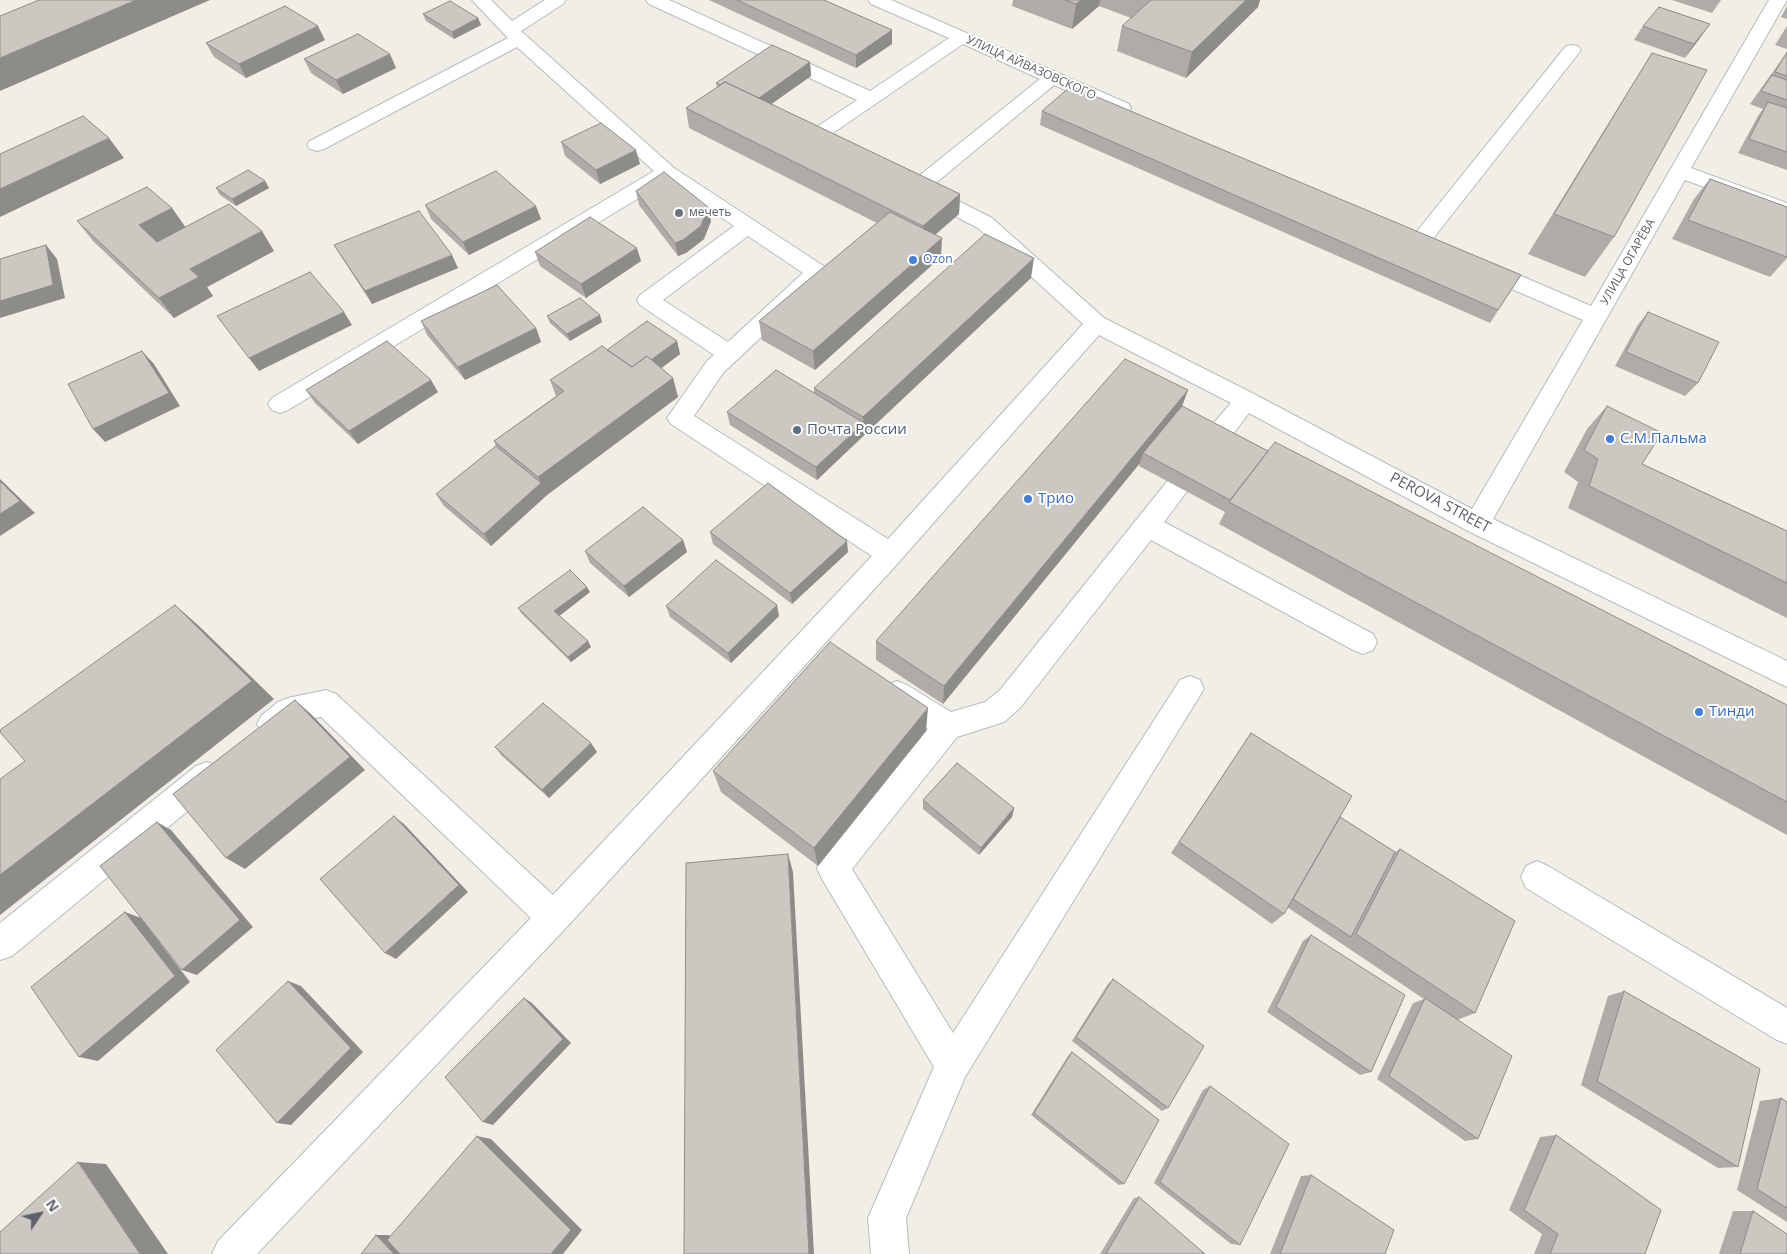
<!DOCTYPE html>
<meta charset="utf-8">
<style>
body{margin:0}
#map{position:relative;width:1787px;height:1254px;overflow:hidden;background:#f0eee5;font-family:"Open Sans",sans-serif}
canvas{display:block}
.north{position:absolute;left:15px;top:1189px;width:50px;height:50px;-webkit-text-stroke:4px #fff;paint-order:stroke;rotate:56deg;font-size:14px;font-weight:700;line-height:20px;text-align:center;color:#5d6167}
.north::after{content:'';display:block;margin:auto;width:18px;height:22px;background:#5d6167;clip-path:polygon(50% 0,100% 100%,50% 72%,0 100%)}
</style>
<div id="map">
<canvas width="1787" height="1254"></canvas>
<div class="north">N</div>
</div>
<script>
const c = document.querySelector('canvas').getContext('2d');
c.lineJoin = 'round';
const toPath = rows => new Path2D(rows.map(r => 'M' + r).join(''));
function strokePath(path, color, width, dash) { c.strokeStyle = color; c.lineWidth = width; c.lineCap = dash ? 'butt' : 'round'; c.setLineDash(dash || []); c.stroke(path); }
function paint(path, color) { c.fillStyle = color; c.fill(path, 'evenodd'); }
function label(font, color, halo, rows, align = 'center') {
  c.font = font + ' "Open Sans",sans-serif'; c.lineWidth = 4; c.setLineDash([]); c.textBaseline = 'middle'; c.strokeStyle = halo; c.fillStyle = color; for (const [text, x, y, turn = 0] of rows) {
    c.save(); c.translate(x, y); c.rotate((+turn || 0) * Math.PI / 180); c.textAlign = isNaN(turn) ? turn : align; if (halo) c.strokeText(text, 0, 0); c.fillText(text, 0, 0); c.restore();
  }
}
const minor = toPath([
 [472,0,491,0,512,21,545,0,566,0,563,4,521,31,674,168,825,267,828,272,825,277,723,373,694,416,888,539,1083,324,978,228,910,193,907,188,910,183,1040,79,963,44,830,135,847,144,850,148,847,152,840,154,809,140,806,136,809,132,857,100,649,4,646,0,669,0,870,91,949,38,871,4,868,0,891,0,1129,104,1131,108,1129,112,1122,114,1115,112,1054,85,931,187,992,218,1104,318,1254,394,1472,509,1583,320,1475,273,1472,268,1475,263,1483,261,1491,263,1591,306,1769,0,1787,0,1691,168,1787,203,1787,217,1685,180,1493,519,1787,661,1787,687,1468,531,1249,413,1224,446,1215,448,1206,446,1203,439,1206,432,1231,403,1099,335,899,562,565,929,257,1254,212,1254,218,1241,531,918,321,717,296,722,282,733,272,737,262,733,257,724,262,715,278,702,288,698,326,690,336,694,553,895,872,556,671,424,667,418,707,361,714,355,640,305,637,300,640,295,734,226,667,181,288,410,280,413,272,410,268,404,272,398,654,171,517,47,324,149,317,151,310,149,307,145,310,141,508,38,472,0],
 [748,236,803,273,728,342,663,300,748,236],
 [1572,45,1578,46,1581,50,1578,54,1428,245,1421,247,1414,245,1410,240,1414,235,1566,46,1572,45],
 [1178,476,1187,479,1191,486,1164,522,1373,634,1377,642,1373,650,1363,654,1353,650,1151,540,1020,708,1004,722,957,737,852,869,953,1033,1180,680,1190,676,1200,680,1204,689,965,1077,906,1218,909,1254,871,1254,868,1218,934,1067,822,879,817,868,822,857,928,729,887,703,883,694,887,685,897,681,907,685,951,712,985,702,1000,690,1169,479,1178,476],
 [207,762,218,766,222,776,218,786,12,956,0,960,0,923,196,766,207,762],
 [1537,861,1548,866,1787,1008,1787,1044,1775,1039,1526,888,1521,877,1526,866,1537,861]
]);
strokePath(minor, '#b8bbc0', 2);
paint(minor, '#fff');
paint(toPath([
 [709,0,824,0,892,30,892,44,856,68],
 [1013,0,1260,0,1258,7,1186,78,1117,51,1122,26,1131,18,1099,6,1072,29,1012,6],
 [1672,0,1721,0,1712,13],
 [1787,6,1787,19,1781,17],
 [423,14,478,18,481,25,454,39,426,21],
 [1710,24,1685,58,1634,40,1643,26],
 [1787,26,1787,49,1775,45],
 [325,40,246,78,214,57,206,43],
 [1787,52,1787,170,1738,153,1758,116,1763,109,1750,104],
 [1652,53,1614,237,1585,277,1528,254,1627,93],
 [304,59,396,68,343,94,311,73],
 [810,62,811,76,771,104,960,194,959,214,936,234,941,257,815,370,762,340,759,321,877,223,689,128,686,108,717,87,716,83],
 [1042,111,1521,275,1490,323,1040,125],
 [561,142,640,164,600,184,565,156],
 [1710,179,1787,207,1787,258,1770,277,1672,239,1694,199],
 [265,181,269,188,236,206,220,195,216,188],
 [636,191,711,221,704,239,686,253,678,256,639,205],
 [425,205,541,219,469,255,431,219],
 [172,208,185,227,274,251,207,287,213,296,174,318,93,241,77,221],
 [334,245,458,268,372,304,342,258],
 [535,252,641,261,586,298,540,266],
 [1031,278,817,480,730,425,727,412,814,393,814,388],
 [1648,312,1698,383,1685,396,1615,366,1637,326],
 [547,316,602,322,570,341,550,323],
 [421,321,536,328,541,342,465,380,427,335],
 [677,341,680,354,661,368,673,378,678,397,547,495,491,546,444,506,436,494,496,446,494,441,556,396,550,380,607,350],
 [306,390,438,392,358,444,315,403],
 [1188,390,1182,406,1268,451,1787,705,1787,835,1219,524,1225,512,1139,466,1140,463,943,704,876,660,876,641],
 [1607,406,1642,464,1787,531,1787,618,1568,508,1578,482,1564,472,1587,429],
 [710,532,848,552,792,604,713,544],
 [683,540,687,552,629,597,590,563,585,551],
 [590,592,559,616,588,641,591,647,571,662,521,613,518,608],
 [666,606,779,616,731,663,670,617],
 [926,731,818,866,721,792,713,771],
 [1251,733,1340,817,1395,852,1400,849,1475,1013,1457,1020,1478,1139,1465,1141,1377,1079,1413,1003,1424,999,1287,907,1284,914,1272,924,1171,853],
 [495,747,597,752,549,798,502,756],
 [923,800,1014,808,1012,817,979,855,923,809],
 [1311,935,1371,1072,1360,1075,1267,1012,1303,941],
 [1113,979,1168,1108,1162,1111,1072,1041,1108,984],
 [1624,991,1738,1167,1718,1168,1581,1085,1608,996],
 [1072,1052,1124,1184,1119,1185,1031,1115,1068,1056],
 [1210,1086,1240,1245,1231,1244,1154,1183,1203,1090],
 [1781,1098,1787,1102,1787,1222,1737,1190,1760,1101],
 [1556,1135,1645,1254,1534,1254,1542,1234,1509,1210,1540,1137],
 [1311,1175,1385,1254,1270,1254,1301,1176],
 [1139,1197,1205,1254,1100,1254,1134,1198],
 [1733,1211,1753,1211,1787,1254,1719,1254]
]), '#afaca7');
paint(toPath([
 [136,0,210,0,0,91,0,58],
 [1081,0,1100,0,1099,6,1072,29,1076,4],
 [1246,0,1260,0,1258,7,1186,78,1192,52],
 [478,18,481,25,454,39,452,32],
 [1710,24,1700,38,1685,58,1694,44],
 [318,26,325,40,246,78,239,64],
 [892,30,892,44,856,68,856,55],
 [390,54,396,68,343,94,336,80],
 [810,62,811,76,756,115,754,101],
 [109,138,124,158,0,217,0,189],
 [636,150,640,164,600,184,596,170],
 [265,181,269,188,236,206,232,199],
 [960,194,959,214,922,246,923,226],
 [536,206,541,219,469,255,463,242],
 [708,207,711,221,704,239,686,253,678,256,675,243],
 [172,208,186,228,154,245,139,225],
 [262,231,274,251,207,287,213,296,174,318,159,298,190,269],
 [942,238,941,257,815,370,813,351],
 [46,245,57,259,65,298,0,318,0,301],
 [637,248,641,261,586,298,581,284],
 [452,255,458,268,372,304,365,291],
 [1034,258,1031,278,864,435,863,417],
 [344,312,352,325,259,371,249,358],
 [600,315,602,322,570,341,567,334],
 [536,328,541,342,465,380,458,367],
 [677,341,680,354,638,386,634,373],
 [142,351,154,364,180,406,105,442,93,429],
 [673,378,678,397,547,495,491,546,484,534,541,483,538,477],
 [431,380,438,392,358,444,349,431],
 [1188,390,1179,414,1143,453,1140,463,943,704,944,686],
 [864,423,864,435,817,480,816,467],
 [0,479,35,513,0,536],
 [683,540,687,552,629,597,624,586],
 [847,541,848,552,792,604,790,593],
 [587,587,590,592,558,617,554,611],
 [175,605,198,625,274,699,0,915,0,875],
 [777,605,779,616,731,663,728,653],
 [588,641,591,647,571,662,568,657],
 [295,700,311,714,365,770,245,869,226,858],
 [928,708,926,731,818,866,814,848],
 [591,743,597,752,549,798,542,790],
 [1014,808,1012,817,979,855,981,848],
 [394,816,404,824,468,892,396,959,385,953],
 [157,822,171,830,253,927,197,975,182,970],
 [788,854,793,872,814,1254,809,1254],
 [125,912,141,918,190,982,98,1061,79,1057],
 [288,981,301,986,363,1052,291,1125,277,1123],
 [524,998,532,1003,571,1043,493,1125,483,1122],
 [477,1136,491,1139,582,1230,563,1254,551,1254],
 [78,1162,106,1164,168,1254,140,1254],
 [376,1235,389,1235,407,1254,394,1254]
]), '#8e8c88');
const building = toPath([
 [39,0,136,0,0,58,0,16,39,0],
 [737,0,824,0,892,30,856,55,737,0],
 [1065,0,1081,0,1076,4,1065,0],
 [1151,0,1246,0,1192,52,1122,26,1151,0],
 [450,1,478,18,452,32,423,14,450,1],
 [285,6,318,26,239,64,206,43,285,6],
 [1659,7,1710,24,1694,44,1643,26,1659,7],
 [358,34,390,54,336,80,304,59,358,34],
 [772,45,810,62,759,98,725,82,720,85,716,83,772,45],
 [1787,52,1787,76,1775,72,1787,52],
 [1652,53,1707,70,1614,237,1554,214,1652,53],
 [1772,75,1787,80,1787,100,1761,91,1772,75],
 [725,82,960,194,923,226,686,108,725,82],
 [1071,86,1521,275,1498,310,1042,111,1071,86],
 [1768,102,1787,108,1787,152,1749,139,1768,102],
 [83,116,109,138,0,189,0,154,83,116],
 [601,123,636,150,596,170,561,142,601,123],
 [248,170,265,181,232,199,216,188,248,170],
 [496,171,536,206,463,242,425,205,496,171],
 [664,172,708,207,701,226,683,240,675,243,636,191,664,172],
 [1710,179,1787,207,1787,257,1688,220,1710,179],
 [147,187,172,208,139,225,157,242,229,204,262,231,190,269,199,277,159,298,77,221,147,187],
 [419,211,452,255,365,291,334,245,419,211],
 [890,212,942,238,813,351,759,321,890,212],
 [590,217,637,248,581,284,535,252,590,217],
 [985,234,1034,258,863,417,814,388,985,234],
 [46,245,53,285,0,301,0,259,46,245],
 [310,272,344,312,249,358,217,316,310,272],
 [497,285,536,328,458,367,421,321,497,285],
 [580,298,600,315,567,334,547,316,580,298],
 [1648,312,1719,342,1698,383,1626,352,1648,312],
 [647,321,677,341,651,360,647,356,632,367,607,350,647,321],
 [387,341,431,380,349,431,306,390,387,341],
 [602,346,632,367,647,356,673,378,538,477,494,441,564,391,550,380,602,346],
 [142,351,169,393,93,429,68,384,142,351],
 [1125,359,1188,390,944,686,876,641,1125,359],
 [776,370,864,423,816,467,727,412,776,370],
 [1182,406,1268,451,1230,500,1143,453,1182,406],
 [1607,406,1662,433,1642,464,1787,531,1787,583,1589,486,1598,459,1584,450,1607,406],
 [1275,442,1787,705,1787,802,1229,502,1275,442],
 [496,446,541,483,484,534,436,494,496,446],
 [0,481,20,501,0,514,0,481],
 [768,483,847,541,790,593,710,532,768,483],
 [643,507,683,540,624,586,585,551,643,507],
 [716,560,777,605,728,653,666,606,716,560],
 [570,570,587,587,554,611,588,641,568,657,518,608,570,570],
 [175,605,252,681,0,875,0,779,25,761,0,732,0,730,175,605],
 [830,642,928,708,814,848,713,771,830,642],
 [295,700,350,757,226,858,173,794,295,700],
 [543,703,591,743,542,790,495,747,543,703],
 [1251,733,1352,796,1284,914,1179,842,1251,733],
 [957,763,1014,808,981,848,923,800,957,763],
 [394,816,459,885,385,953,320,879,394,816],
 [1340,817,1395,852,1351,937,1293,899,1340,817],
 [157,822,240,920,182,970,100,866,157,822],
 [1400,849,1515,921,1475,1013,1356,934,1400,849],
 [788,854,809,1254,684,1254,686,863,788,854],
 [125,912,175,976,79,1057,31,987,125,912],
 [1311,935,1405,995,1371,1072,1276,1007,1311,935],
 [1113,979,1204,1046,1168,1108,1076,1037,1113,979],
 [288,981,351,1048,277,1123,216,1050,288,981],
 [1624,991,1760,1069,1738,1167,1597,1081,1624,991],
 [524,998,563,1039,483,1122,445,1077,524,998],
 [1425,998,1512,1056,1478,1139,1389,1076,1425,998],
 [1072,1052,1159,1120,1124,1184,1034,1113,1072,1052],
 [1210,1086,1289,1144,1240,1245,1160,1182,1210,1086],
 [1781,1098,1787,1102,1787,1208,1757,1189,1781,1098],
 [1556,1135,1661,1210,1645,1254,1550,1254,1558,1234,1524,1210,1556,1135],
 [477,1136,571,1230,551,1254,400,1254,387,1240,477,1136],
 [78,1162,140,1254,0,1254,0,1232,78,1162],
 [1311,1175,1394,1230,1385,1254,1280,1254,1311,1175],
 [1139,1197,1205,1254,1106,1254,1139,1197],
 [1753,1211,1787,1234,1787,1254,1740,1254,1753,1211],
 [376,1235,394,1254,361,1254,376,1235]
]);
paint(building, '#cbc8c2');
strokePath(building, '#8e8c88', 1);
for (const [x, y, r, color] of [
 [679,213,5,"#6b7280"],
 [913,260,5,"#3f7fe0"],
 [797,430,5,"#5c6f8a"],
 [1610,439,5,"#3f7fe0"],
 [1028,499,5,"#3f7fe0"],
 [1699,712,5,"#3f7fe0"]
]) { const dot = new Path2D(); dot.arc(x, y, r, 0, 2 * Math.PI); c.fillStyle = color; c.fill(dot); strokePath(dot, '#fff', 2); }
label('12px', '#5d6167', '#fff', [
 ["УЛИЦА АЙВАЗОВСКОГО",1031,68,24],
 ["УЛИЦА ОГАРЁВА",1628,262,-60]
]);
label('12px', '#5b616d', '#fff', [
 ["мечеть",689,213]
], 'left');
label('12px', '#366cbe', '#fff', [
 ["Ozon",923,260]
], 'left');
label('15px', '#4e5e75', '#fff', [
 ["Почта России",807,430]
], 'left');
label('15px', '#366cbe', '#fff', [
 ["С.М.Пальма",1620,439],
 ["Трио",1038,499],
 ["Тинди",1709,712]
], 'left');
label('15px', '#5d6167', '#fff', [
 ["PEROVA STREET",1440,503,28]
]);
</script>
